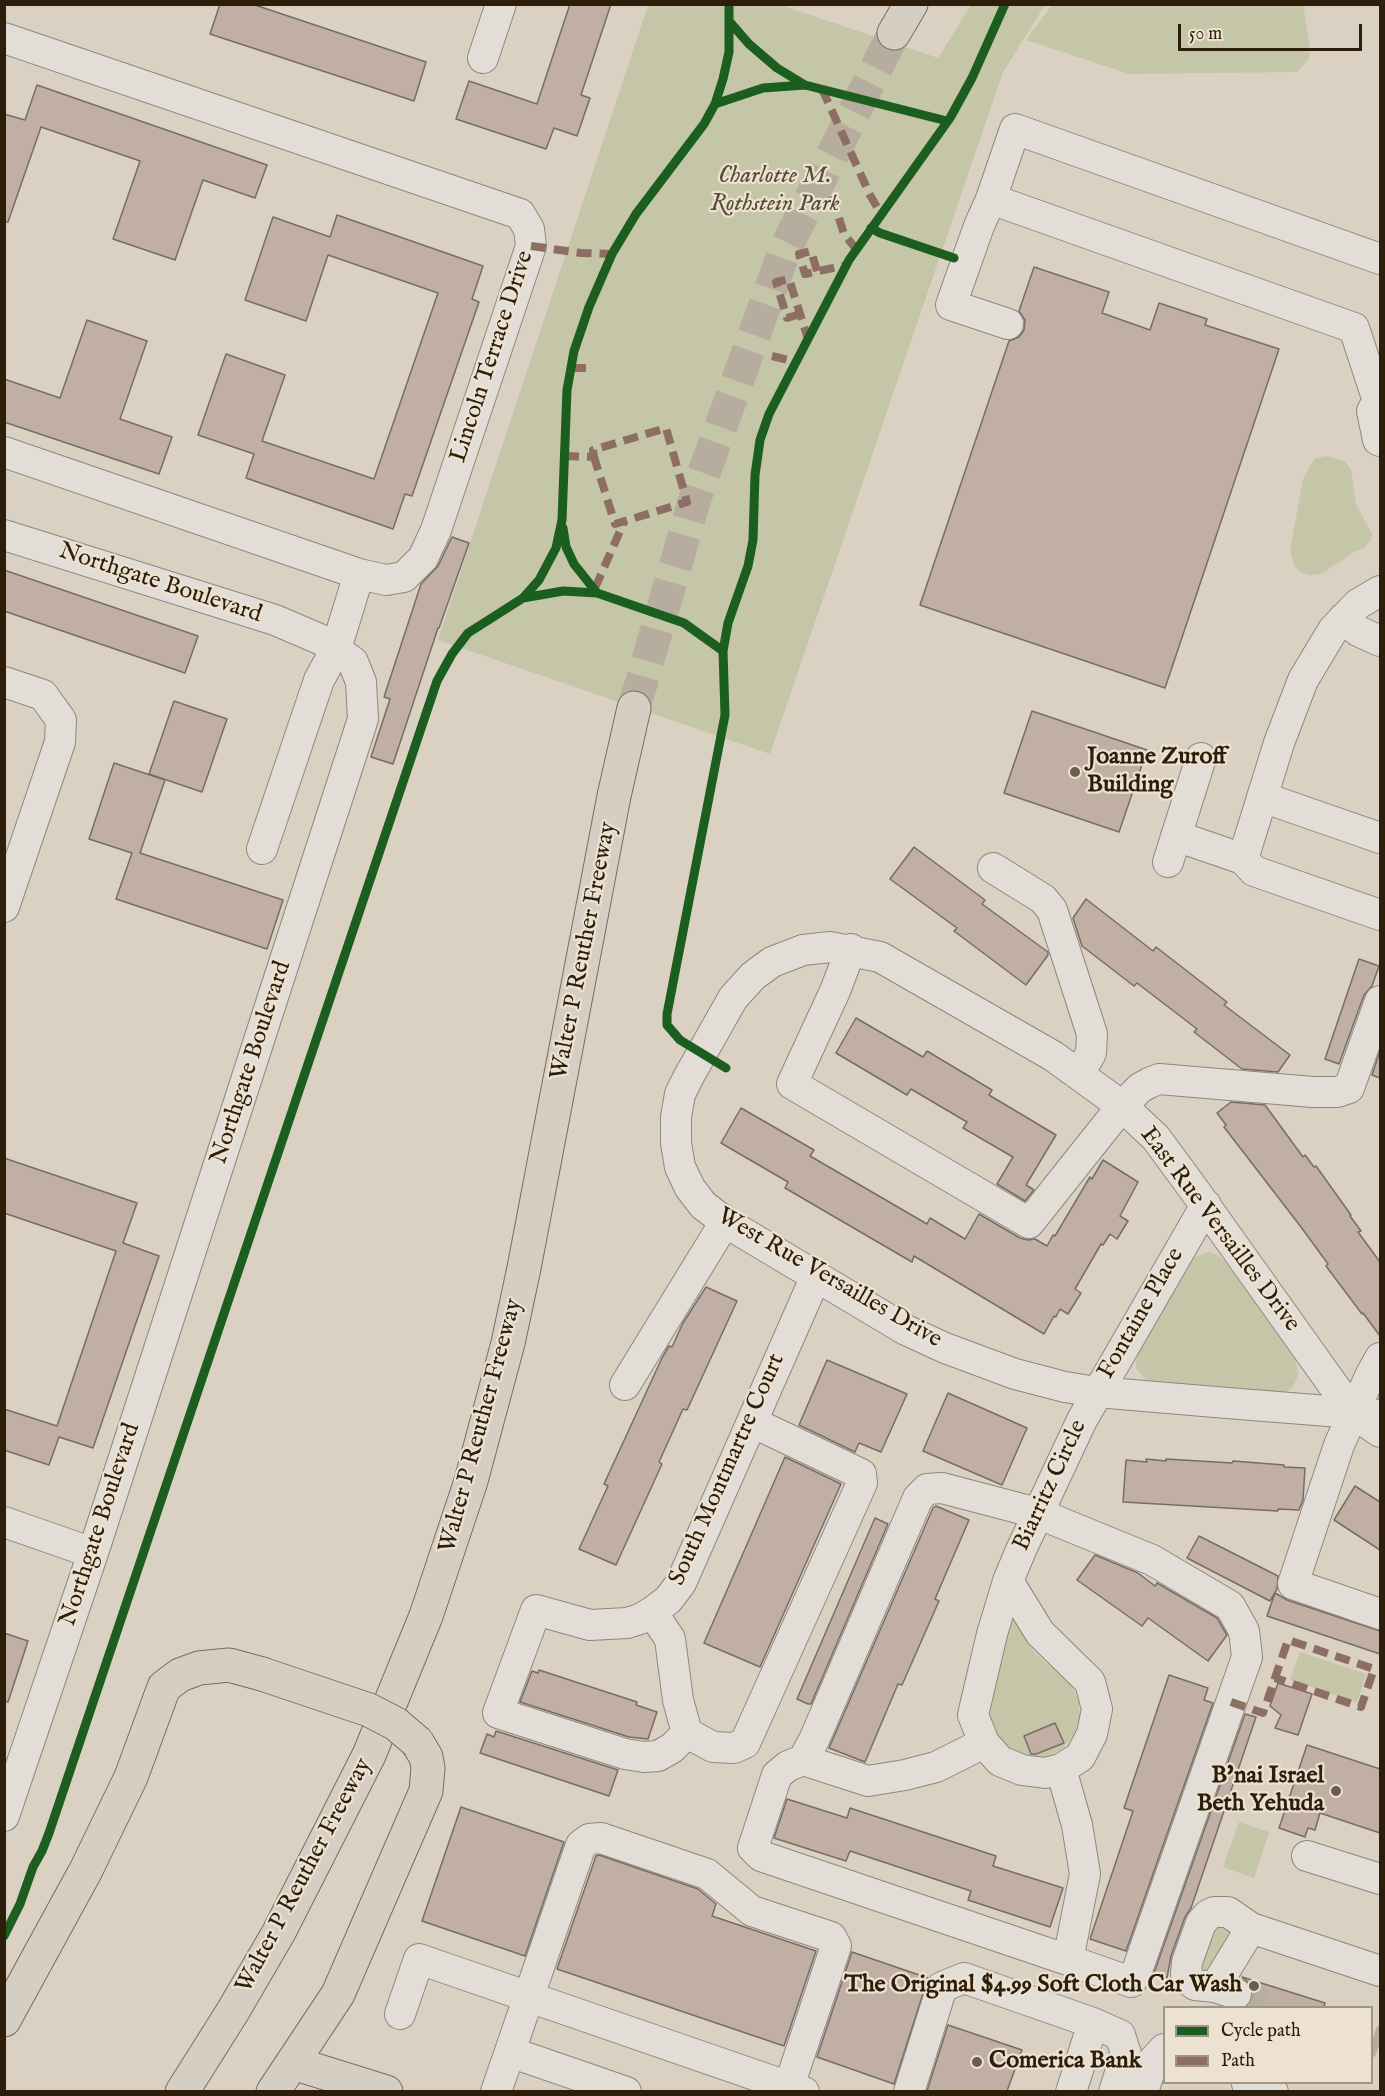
<!DOCTYPE html>
<style>
body{margin:0}
#map{position:relative;width:1385px;height:2096px;overflow:hidden;background:#dad1c3;font-family:"IM FELL English",serif}
canvas{display:block}
.frame{position:absolute;inset:0;border:6px solid #2d1e0c;pointer-events:none}
.legend{position:absolute;left:1163px;top:2006px;width:210px;height:78px;box-sizing:border-box;background:#ede2d2;border:2px solid #a09483;margin:0;padding:8px 10px;list-style:none;font-size:18px;color:#2d1e0c}
.legend li{display:flex;align-items:center;gap:12px;height:30px}
.legend b{width:30px;border:2px solid #a09483}
.scale{position:absolute;left:1178px;top:24px;width:184px;height:27px;box-sizing:border-box;border:3px solid #2d1e0c;border-top:0;padding-left:8px;font-size:18px;line-height:21px;white-space:nowrap;color:#2d1e0c;-webkit-text-stroke:4px #ede2d2;paint-order:stroke}
</style>
<div id="map">
<canvas width="1385" height="2096"></canvas>
<div class="frame"></div>
<ul class="legend">
<li><b style="height:8px;background:#1b5e20"></b>Cycle path</li>
<li><b style="height:8px;background:#8d6e63"></b>Path</li>
</ul>
<div class="scale">50 m</div>
</div>
<script>
const c = document.querySelector('canvas').getContext('2d');
c.lineJoin = 'round';
function paint(path, color) { c.fillStyle = color; c.fill(path, 'evenodd'); }
const toPath = rows => new Path2D(rows.map(r => 'M' + r).join(''));
function strokePath(path, color, width, dash) { c.strokeStyle = color; c.lineWidth = width; c.lineCap = dash ? 'butt' : 'round'; c.setLineDash(dash || []); c.stroke(path); }
function label(font, color, halo, rows, align = 'center') {
  c.font = font + ' "IM FELL English",serif'; c.lineWidth = 4.5; c.setLineDash([]); c.textBaseline = 'middle'; c.strokeStyle = halo; c.fillStyle = color; for (const [text, x, y, turn = 0] of rows) {
    c.save(); c.translate(x, y); c.rotate((+turn || 0) * Math.PI / 180); c.textAlign = isNaN(turn) ? turn : align; if (halo) c.strokeText(text, 0, 0); c.fillText(text, 0, 0); c.restore();
  }
}
paint(toPath([
 [1303,4,1310,49,1309,59,1297,72,1129,74,1026,40,1052,5],
 [648,5,781,5,938,58,971,5,1045,5,1003,72,770,754,438,640],
 [1328,456,1345,462,1351,469,1356,504,1372,534,1371,540,1364,548,1352,553,1323,573,1311,575,1302,573,1295,567,1290,551,1303,479,1309,467,1316,458],
 [1208,1252,1218,1255,1226,1263,1295,1357,1298,1375,1294,1385,1287,1392,1152,1383,1144,1378,1136,1368,1137,1354,1188,1265,1195,1257],
 [1012,1616,1033,1651,1070,1684,1079,1700,1080,1716,1074,1735,1062,1749,1045,1758,1032,1759,1002,1747,986,1716],
 [1300,1652,1366,1674,1357,1702,1290,1680],
 [1239,1822,1269,1832,1254,1878,1223,1867],
 [1222,1925,1232,1931,1205,1977,1196,1965,1207,1933]
]), '#c5c5a7');
const building = toPath([
 [220,4,252,4,426,62,414,101,210,34,220,4],
 [570,4,611,4,581,95,590,98,577,136,554,128,546,149,456,119,469,81,537,104,570,4],
 [37,85,267,165,255,198,203,180,175,260,113,239,140,161,41,127,8,222,4,222,4,114,25,120,37,85],
 [337,215,483,266,472,299,479,302,412,496,405,494,393,529,246,478,254,454,198,435,226,354,285,375,262,441,374,479,438,293,328,255,306,321,245,300,273,217,330,237,337,215],
 [1034,267,1109,292,1102,313,1150,330,1159,303,1207,319,1205,325,1279,349,1165,688,920,605,1009,341,1019,337,1024,330,1025,320,1019,311,1034,267],
 [87,320,147,341,120,419,172,437,159,474,4,422,4,379,60,398,87,320],
 [452,537,469,543,439,628,438,628,393,764,371,757,390,699,384,697,421,584,438,566,452,537],
 [4,570,198,636,185,673,4,611,4,570],
 [174,701,227,719,202,792,149,774,174,701],
 [1032,711,1147,750,1119,832,1004,793,1032,711],
 [114,763,165,780,140,853,283,900,267,949,116,899,132,853,89,839,114,763],
 [914,847,985,900,982,904,1048,952,1048,955,1026,985,954,931,957,928,890,879,914,847],
 [1086,899,1153,951,1156,947,1227,1002,1224,1005,1290,1055,1278,1072,1242,1069,1194,1032,1197,1029,1137,983,1134,986,1082,946,1073,918,1086,899],
 [1359,959,1379,966,1372,986,1364,995,1339,1064,1325,1059,1359,959],
 [856,1018,923,1057,927,1051,992,1090,989,1095,1056,1135,1026,1185,1034,1190,1025,1201,997,1184,1013,1157,963,1128,967,1122,911,1089,907,1095,836,1053,856,1018],
 [1380,1051,1380,1078,1372,1075,1380,1051],
 [1231,1102,1265,1105,1303,1157,1305,1155,1314,1167,1316,1166,1351,1215,1350,1216,1361,1231,1358,1232,1380,1262,1380,1336,1363,1313,1362,1314,1326,1266,1328,1264,1301,1227,1224,1127,1226,1125,1217,1113,1231,1102],
 [741,1108,814,1150,810,1156,927,1224,930,1218,965,1239,979,1214,1020,1238,1028,1240,1035,1239,1047,1246,1053,1235,1055,1236,1090,1177,1092,1179,1103,1160,1138,1182,1120,1216,1128,1221,1117,1239,1110,1234,1103,1245,1101,1244,1075,1289,1081,1293,1068,1314,1060,1309,1056,1317,1054,1316,1044,1334,914,1256,912,1262,785,1188,788,1182,721,1143,741,1108],
 [4,1158,137,1203,123,1243,159,1256,93,1448,59,1437,49,1465,4,1450,4,1409,57,1426,116,1251,4,1213,4,1158],
 [706,1287,737,1301,687,1410,683,1409,659,1462,662,1464,616,1565,579,1549,608,1486,604,1484,662,1358,669,1346,672,1347,683,1323,706,1287],
 [827,1360,907,1394,881,1452,859,1443,855,1452,799,1425,827,1360],
 [948,1393,1027,1428,1002,1485,923,1451,948,1393],
 [785,1457,841,1484,760,1667,704,1643,785,1457],
 [1146,1459,1166,1461,1166,1459,1232,1463,1233,1461,1284,1465,1284,1467,1305,1468,1303,1500,1299,1510,1278,1509,1278,1511,1123,1502,1126,1460,1147,1462,1146,1459],
 [1355,1486,1380,1502,1380,1550,1334,1520,1355,1486],
 [936,1506,969,1520,935,1599,939,1601,902,1685,898,1684,865,1762,829,1748,933,1508,936,1506],
 [875,1518,888,1524,811,1704,808,1704,797,1699,875,1518],
 [1199,1536,1278,1576,1277,1589,1270,1601,1187,1558,1199,1536],
 [1095,1555,1138,1573,1155,1586,1157,1583,1217,1618,1227,1635,1208,1661,1148,1618,1142,1626,1077,1580,1095,1555],
 [1275,1593,1287,1600,1380,1631,1380,1654,1267,1616,1275,1593],
 [4,1633,28,1641,8,1702,4,1701,4,1633],
 [539,1670,637,1702,636,1705,657,1712,648,1739,629,1737,520,1702,532,1671,538,1673,539,1670],
 [1169,1675,1208,1688,1204,1700,1213,1703,1126,1951,1090,1939,1133,1811,1124,1808,1169,1675],
 [1278,1683,1312,1694,1298,1735,1275,1728,1281,1715,1270,1706,1278,1683],
 [1245,1714,1256,1717,1191,1908,1185,1917,1171,1956,1167,1978,1154,1973,1245,1714],
 [1055,1723,1064,1743,1036,1754,1031,1754,1024,1736,1055,1723],
 [496,1731,618,1770,609,1796,480,1753,487,1734,494,1737,496,1731],
 [1307,1745,1380,1769,1380,1833,1320,1813,1315,1830,1308,1828,1305,1837,1279,1828,1307,1745],
 [787,1799,847,1818,850,1808,996,1856,993,1866,1063,1888,1050,1927,968,1900,971,1891,850,1851,846,1861,774,1838,787,1799],
 [461,1807,564,1842,525,1956,422,1921,461,1807],
 [599,1855,698,1889,716,1904,712,1916,816,1951,784,2046,557,1969,596,1856,599,1855],
 [852,1952,928,1978,894,2084,817,2057,852,1952],
 [1242,1977,1325,2003,1324,2007,1246,2007,1252,2000,1253,1991,1249,1983,1242,1977],
 [948,2025,1022,2050,1007,2091,927,2091,948,2025]
]);
paint(building, '#c1afa6');
strokePath(building, '#756e64', 1.5);
strokePath(toPath([
 [1236,1994,1275,2008],
 [1372,2040,1380,2043]
]), '#b7ad9e', 30, [30, 15]);
strokePath(toPath([
 [634,708,696,495,786,247,894,33]
]), '#b7ad9e', 33, [33, 16]);
const minor = toPath([
 [4,38,520,214,529,229,531,246,436,530,423,558,404,577,386,580,359,574,4,452],
 [483,58,501,4],
 [991,199,979,226,951,305,1008,324],
 [1380,259,1015,129,991,199,1354,328,1378,401,1380,403],
 [1378,401,1372,411,1378,440,1380,441],
 [4,535,275,620,324,641,353,662,361,682,363,719,93,1553,4,1816],
 [1380,591,1358,604,1333,630,1303,680,1279,743,1243,859,1254,871,1380,915],
 [1343,619,1358,631,1380,641],
 [4,682,43,695,61,720,60,742,4,907],
 [1262,797,1380,838],
 [1176,836,1243,859],
 [262,849,319,680,336,649,359,574],
 [1168,862,1201,758],
 [993,868,1043,899,1052,910,1092,1034,1091,1053,1079,1074],
 [851,949,835,991,792,1084,1029,1223,1122,1106,1140,1088,1149,1083,1159,1079,1313,1092,1337,1092,1349,1088,1380,1001],
 [1380,1358,1371,1374,1339,1445,1293,1584,1380,1614],
 [625,1385,725,1222],
 [1380,1415,1353,1413,1227,1403,1097,1392,1065,1387,1015,1374,945,1348,906,1330,725,1222,703,1205,690,1188,680,1167,676,1143,676,1117,680,1094,689,1076,733,998,753,976,772,962,803,950,830,947,880,957,1053,1056,1122,1106,1156,1138,1192,1187,1353,1413,1380,1432],
 [4,1522,93,1553],
 [1008,1581,1040,1633,1090,1682,1097,1709,1092,1734,1080,1757,1061,1769,1045,1773,1022,1770,1000,1761,984,1743,973,1715,992,1634,1008,1581,1021,1550,1082,1420,1206,1205],
 [652,1612,670,1639,678,1700,687,1733,713,1747,734,1748,745,1743,862,1483,861,1474,752,1422],
 [687,1733,672,1748,658,1756,644,1757,625,1754,498,1713,536,1610,590,1625,627,1623,640,1619,652,1612,668,1600,681,1583,816,1276],
 [803,1760,868,1781,905,1775,936,1767,984,1743],
 [1061,1769,1077,1825,1085,1874,1068,1960,1131,1982,1138,1968,1247,1657,1244,1631,1230,1606,1152,1560,1037,1513,942,1488,927,1489,918,1498,814,1740,803,1760,788,1766,777,1775,753,1848,761,1856,1068,1960],
 [1307,1856,1380,1879],
 [1215,1987,1251,1928],
 [1236,1994,1215,1987,1195,1985,1189,1980,1186,1974,1187,1962,1201,1923,1208,1915,1214,1912,1228,1912,1251,1928,1380,1971],
 [400,2014,419,1959,804,2092],
 [510,2052,626,2092],
 [1247,2084,1273,2092],
 [496,2092,581,1845,589,1839,601,1838,707,1874,752,1911,831,1937,836,1946,787,2092],
 [909,2092,942,1987,964,1978,1093,2023,1120,2035,1126,2054,1114,2092],
 [1071,2092,1093,2023],
 [1143,2092,1153,2061,1164,2049]
]);
const major = toPath([
 [4,2020,86,1870,131,1777,164,1687,180,1675,199,1668,229,1665,262,1674],
 [293,2063,386,2092],
 [273,2092,338,1994,426,1791,428,1768,426,1757,417,1742]
]);
const highway = toPath([
 [894,33,911,4],
 [182,2092,233,2011,279,1932,369,1755,426,1616,471,1481,508,1343,524,1268,614,796,634,708]
]);
strokePath(minor, '#8e877d', 32);
strokePath(major, '#756e64', 35);
strokePath(highway, '#756e64', 35);
strokePath(minor, '#e2ded7', 30);
strokePath(major, '#d7cec3', 33);
strokePath(highway, '#d7cec3', 33);
const majorBridge = toPath([
 [262,1674,369,1710,396,1724,417,1742]
]);
strokePath(majorBridge, '#756e64', 35, []);
strokePath(majorBridge, '#d7cec3', 33);
strokePath(toPath([
 [822,89,870,195,881,214],
 [832,196,844,234,856,249],
 [531,246,581,253,612,254],
 [817,271,811,251,799,254,805,274,847,265],
 [800,314,787,318,776,282,789,279,808,339],
 [772,356,796,362],
 [571,368,587,368],
 [564,456,594,457,593,450,666,428,687,502,615,524,594,457],
 [595,588,624,522],
 [1231,1702,1263,1713,1275,1678,1288,1640,1374,1669,1361,1707,1275,1678]
]), '#8d6e63', 8, [15, 8]);
strokePath(toPath([
 [729,21,749,44,777,68,805,85],
 [715,104,763,88,805,85,947,121],
 [871,228,880,233,954,258],
 [563,528,566,547,574,564,597,593],
 [523,598,563,591,597,593,684,623,723,651],
 [726,1068,680,1040,667,1025,667,1014,725,715,723,651,728,623,748,566,753,540,755,475,760,440,769,414,849,260,950,118,972,78,1005,4],
 [4,1936,20,1904,33,1867,42,1851,49,1833,437,681,452,654,468,633,523,598,539,580,556,548,562,520,567,390,574,351,589,307,612,254,636,214,704,124,715,104,723,79,729,52,729,4]
]), '#1b5e20', 9);
for (const [x, y, r, color] of [
 [1075,772,6,"#6a5d4c"],
 [1336,1791,6,"#6a5d4c"],
 [1254,1986,6,"#6a5d4c"],
 [977,2062,6,"#6a5d4c"]
]) { const dot = new Path2D(); dot.arc(x, y, r, 0, 2 * Math.PI); c.fillStyle = color; c.fill(dot); strokePath(dot, '#ede2d2', 2); }
label('italic 24px', '#564d34', '#ede2d2', [
 ["Charlotte M.",775,177],
 ["Rothstein Park",775,205]
]);
label('24px', '#2d1e0c', '#ede2d2', [
 ["Lincoln Terrace Drive",493,357,-72],
 ["Northgate Boulevard",160,584,18],
 ["Walter P Reuther Freeway",585,951,-79],
 ["Northgate Boulevard",252,1063,-72],
 ["East Rue Versailles Drive",1219,1230,53],
 ["West Rue Versailles Drive",829,1279,30],
 ["Fontaine Place",1142,1314,-60],
 ["Walter P Reuther Freeway",482,1426,-75],
 ["South Montmartre Court",728,1470,-66],
 ["Biarritz Circle",1051,1486,-65],
 ["Northgate Boulevard",101,1525,-72],
 ["Walter P Reuther Freeway",305,1876,-62]
]);
label('bold 24px', '#2d1e0c', '#ede2d2', [
 ["Joanne Zuroff",1087,758],
 ["Building",1087,786],
 ["B'nai Israel",1324,1777,"right"],
 ["Beth Yehuda",1324,1805,"right"],
 ["The Original $4.99 Soft Cloth Car Wash",1242,1986,"right"],
 ["Comerica Bank",989,2062]
], 'left');
</script>
